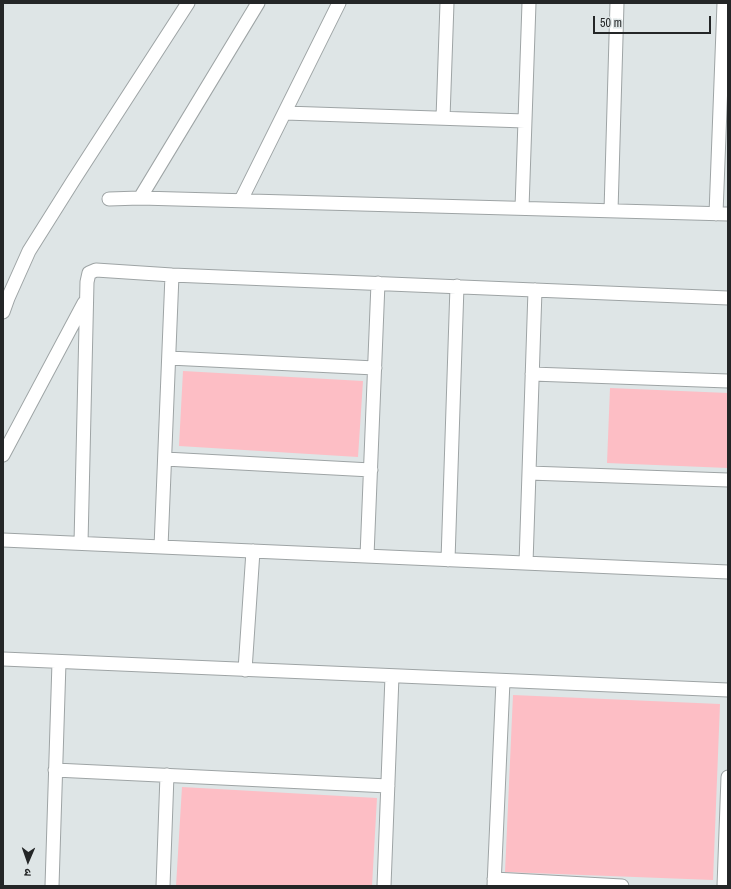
<!DOCTYPE html>
<meta charset="utf-8">
<style>
body{margin:0}
#map{position:relative;width:731px;height:889px;overflow:hidden;background:#dee5e6;font-family:"Archivo Narrow","Noto Sans Devanagari",sans-serif}
canvas{display:block}
.frame{position:absolute;inset:0;border:4px solid #242627;pointer-events:none}
.north{position:absolute;left:8px;top:841px;width:40px;height:40px;-webkit-text-stroke:3px #dee5e6;paint-order:stroke;rotate:182deg;font-size:11px;font-weight:700;line-height:16px;text-align:center;color:#242627}
.north::after{content:'';display:block;margin:auto;width:14px;height:18px;background:#242627;clip-path:polygon(50% 0,100% 100%,50% 72%,0 100%)}
.scale{position:absolute;left:593px;top:16px;width:118px;height:18px;box-sizing:border-box;border:2px solid #242627;border-top:0;padding-left:5px;font-size:12px;line-height:14px;white-space:nowrap;color:#242627;-webkit-text-stroke:3px #dee5e6;paint-order:stroke}
</style>
<div id="map">
<canvas width="731" height="889"></canvas>
<div class="frame"></div>
<div class="north">उ</div>
<div class="scale">50 m</div>
</div>
<script>
const c = document.querySelector('canvas').getContext('2d');
c.lineJoin = 'round';
function paint(path, color) { c.fillStyle = color; c.fill(path, 'evenodd'); }
const toPath = rows => new Path2D(rows.map(r => 'M' + r).join(''));
function strokePath(path, color, width, dash) { c.strokeStyle = color; c.lineWidth = width; c.lineCap = dash ? 'butt' : 'round'; c.setLineDash(dash || []); c.stroke(path); }
paint(toPath([
 [183,371,363,381,358,457,179,446],
 [610,388,728,393,728,468,607,463],
 [513,695,720,704,713,880,505,872],
 [182,787,377,798,372,886,176,886]
]), '#fdbec5');
const street = toPath([
 [285,113,525,121],
 [443,118,447,3],
 [140,198,258,3],
 [109,199,140,198,728,214],
 [241,200,339,3],
 [522,208,529,3],
 [611,211,617,3],
 [716,214,724,3],
 [3,312,8,298,29,251,73,181,188,3],
 [169,358,375,368],
 [532,374,728,381],
 [3,455,84,303],
 [165,459,371,470],
 [529,473,728,480],
 [3,540,728,572],
 [81,543,87,282,89,273,96,270,172,275,728,298],
 [161,547,172,275],
 [367,556,378,283],
 [448,560,457,286],
 [526,563,535,290],
 [3,659,728,690],
 [245,670,253,551],
 [55,770,388,786],
 [494,879,622,886],
 [52,886,59,662],
 [163,886,167,775],
 [384,886,392,676],
 [494,886,503,681],
 [724,886,728,777]
]);
strokePath(street, '#9ea4a5', 15);
strokePath(street, '#fff', 13);
</script>
